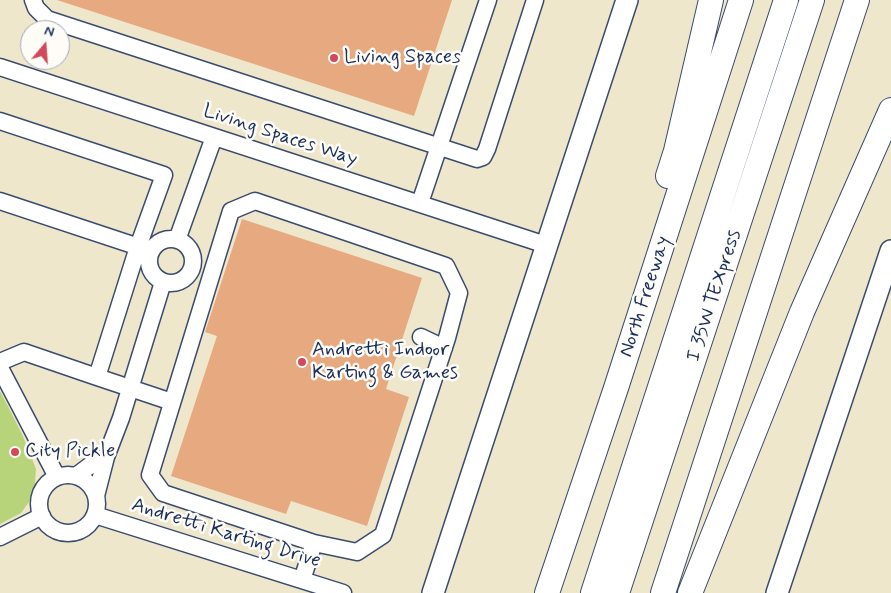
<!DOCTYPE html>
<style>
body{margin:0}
#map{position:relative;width:891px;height:593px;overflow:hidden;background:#eee7cc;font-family:Mynerve,sans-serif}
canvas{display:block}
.north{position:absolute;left:20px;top:20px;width:50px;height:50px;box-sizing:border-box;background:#fdfcf7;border:1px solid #a3aaba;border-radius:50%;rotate:18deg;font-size:14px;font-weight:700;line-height:20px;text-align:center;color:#1b2f5e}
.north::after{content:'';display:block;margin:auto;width:18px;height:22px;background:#d1495b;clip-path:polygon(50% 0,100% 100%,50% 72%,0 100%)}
</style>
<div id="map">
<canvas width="891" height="593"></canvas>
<div class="north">N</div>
</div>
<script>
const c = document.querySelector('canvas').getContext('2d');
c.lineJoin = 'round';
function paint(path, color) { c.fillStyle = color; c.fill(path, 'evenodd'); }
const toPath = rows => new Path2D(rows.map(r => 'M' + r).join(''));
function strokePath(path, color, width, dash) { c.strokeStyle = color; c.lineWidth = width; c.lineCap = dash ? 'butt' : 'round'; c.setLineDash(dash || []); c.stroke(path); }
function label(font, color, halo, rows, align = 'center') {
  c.font = font + ' Mynerve,sans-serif'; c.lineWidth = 5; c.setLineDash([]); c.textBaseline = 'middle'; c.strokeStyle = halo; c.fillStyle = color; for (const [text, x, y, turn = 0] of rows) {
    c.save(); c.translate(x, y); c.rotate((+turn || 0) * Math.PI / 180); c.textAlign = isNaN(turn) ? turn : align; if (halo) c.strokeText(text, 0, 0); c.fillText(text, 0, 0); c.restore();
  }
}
paint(toPath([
 [0,391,22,434,36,469,34,495,21,513,0,524]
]), '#b7d47b');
paint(toPath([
 [57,0,452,0,414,116],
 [242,219,422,278,386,389,409,397,367,526,291,501,286,514,171,476,217,336,205,332]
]), '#e7a97f');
const minor = toPath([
 [33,0,36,8,47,19,477,159,483,157,487,149,535,0],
 [0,67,546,245],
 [0,121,164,175,138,247,97,377,172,402],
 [0,201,151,251],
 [420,203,488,0],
 '149 261a22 22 0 1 1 44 0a22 22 0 1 1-44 0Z',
 [177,240,214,137],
 [421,337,444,348],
 [0,362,24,352,97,377],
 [0,368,57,477],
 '39 504a29 29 0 1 1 58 0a29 29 0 1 1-58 0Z',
 [76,476,96,461,106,457],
 [96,496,106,457,121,418,163,282],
 [95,515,343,593],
 [0,537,42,516],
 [302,580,314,543,357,552,383,535,447,338,459,293,446,266,255,201,231,211,150,475,163,493,314,543]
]);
const major = toPath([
 [433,593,627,0],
 [777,593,891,251]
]);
const highway = toPath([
 [668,176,676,151,711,0],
 [547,593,616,388,741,0],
 [593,593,786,0],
 [617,593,812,0],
 [663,593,857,0],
 [690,593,802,312,891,110]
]);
strokePath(minor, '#3b4b6e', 19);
strokePath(major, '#3b4b6e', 24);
strokePath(highway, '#3b4b6e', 26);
strokePath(minor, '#fff', 16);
strokePath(major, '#fff', 21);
strokePath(highway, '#fff', 24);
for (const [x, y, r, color] of [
 [334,58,5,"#d1495b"],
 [302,362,5,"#d1495b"],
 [15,452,5,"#d1495b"]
]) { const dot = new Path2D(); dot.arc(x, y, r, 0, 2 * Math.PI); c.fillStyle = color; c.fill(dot); strokePath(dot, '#fdfcf7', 2); }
label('20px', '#1b2f5e', '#fdfcf7', [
 ["Living Spaces",344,58],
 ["Andretti Indoor",312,351],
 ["Karting & Games",312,374],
 ["City Pickle",25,452]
], 'left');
label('20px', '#1b2f5e', '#fdfcf7', [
 ["Living Spaces Way",280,136,18],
 ["I 35W TEXpress",715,296,-72],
 ["North Freeway",646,297,-72],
 ["Andretti Karting Drive",226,534,17]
]);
</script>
